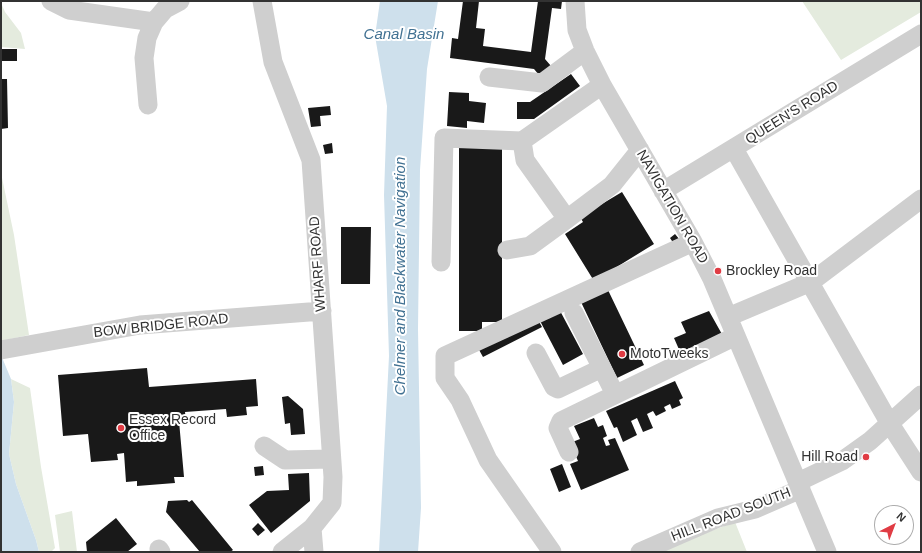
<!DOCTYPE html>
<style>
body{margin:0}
#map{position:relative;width:922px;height:553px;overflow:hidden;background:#fff;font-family:Arial,sans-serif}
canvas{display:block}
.frame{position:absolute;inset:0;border:2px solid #323232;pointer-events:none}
.north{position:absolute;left:874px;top:505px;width:40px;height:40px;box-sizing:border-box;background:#fff;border:1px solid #adadad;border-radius:50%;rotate:42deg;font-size:11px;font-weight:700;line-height:16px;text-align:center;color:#323232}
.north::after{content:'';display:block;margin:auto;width:14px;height:18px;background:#e03c44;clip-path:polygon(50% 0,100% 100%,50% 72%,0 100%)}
</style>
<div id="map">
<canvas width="922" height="553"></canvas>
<div class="frame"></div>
<div class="north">N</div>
</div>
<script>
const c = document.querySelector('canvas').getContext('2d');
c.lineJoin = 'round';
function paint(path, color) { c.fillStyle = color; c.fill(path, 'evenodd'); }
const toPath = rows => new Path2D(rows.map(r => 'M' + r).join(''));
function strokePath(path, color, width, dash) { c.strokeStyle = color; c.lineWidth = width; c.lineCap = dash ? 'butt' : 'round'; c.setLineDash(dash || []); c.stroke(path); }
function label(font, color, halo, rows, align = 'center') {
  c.font = font + ' Arial,sans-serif'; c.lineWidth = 4; c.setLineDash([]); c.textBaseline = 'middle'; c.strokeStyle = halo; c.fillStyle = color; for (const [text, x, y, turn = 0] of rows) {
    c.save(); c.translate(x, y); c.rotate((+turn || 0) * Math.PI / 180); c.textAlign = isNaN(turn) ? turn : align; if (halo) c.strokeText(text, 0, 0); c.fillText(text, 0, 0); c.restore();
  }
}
paint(toPath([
 [802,1,921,1,921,12,841,60],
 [1,3,5,12,21,33,25,49,1,47],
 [1,173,14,235,29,335,1,341],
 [11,379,30,388,41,467,55,548,51,552,39,552,36,540,16,484,9,454,14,402],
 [72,511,77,552,60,552,55,515],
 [735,522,747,552,659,552,666,548]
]), '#e4ebde');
paint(toPath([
 [380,1,438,1,427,69,420,170,418,329,421,508,418,552,379,552,389,356,384,195,387,106,375,36],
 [1,355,11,379,14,402,9,454,16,484,36,540,39,552,1,552]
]), '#cee0ec');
paint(toPath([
 [463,1,479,1,476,28,485,29,483,46,531,52,538,1,562,1,561,9,552,8,545,59,551,66,539,75,534,69,450,58,452,38,458,39],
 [1,49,17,49,17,61,1,61],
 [571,74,580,86,534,119,517,119,517,102,530,102],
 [1,79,7,79,8,128,1,129],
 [449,92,469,93,469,101,486,103,484,123,467,121,467,128,447,126],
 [330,106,331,115,320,116,321,126,311,127,308,108],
 [459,141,502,141,502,322,482,322,482,331,459,331],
 [332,143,333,153,325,154,323,145],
 [622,192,654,244,594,281,565,234,583,222,580,217],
 [341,227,371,227,370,284,341,284],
 [675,234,680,240,674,244,670,238],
 [608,290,644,365,617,378,581,302],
 [558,307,583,354,563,365,538,317],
 [709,311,723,336,681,354,674,338,686,333,681,322],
 [537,318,542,327,483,357,478,348],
 [147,368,149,387,256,379,258,406,246,407,247,415,227,417,226,409,185,412,186,421,179,421,184,477,174,477,175,483,137,486,137,481,126,482,124,453,117,454,118,460,91,462,88,434,63,436,58,375],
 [675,381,683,398,679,400,681,405,672,409,670,404,664,407,666,411,656,416,653,411,647,414,653,428,643,432,637,418,631,421,637,435,623,442,617,427,614,428,606,411],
 [288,396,303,409,305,434,291,435,290,423,285,424,282,397],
 [594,418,598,427,603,425,607,436,603,438,606,446,610,445,608,440,615,438,629,470,581,490,570,464,578,461,570,443,580,439,574,426],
 [562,464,571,487,559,492,550,469],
 [263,466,264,475,255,476,254,467],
 [309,473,310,501,271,533,249,505,267,491,289,490,288,474],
 [187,500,189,502,192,500,233,550,230,552,200,552,166,512,168,501],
 [116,518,137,544,127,552,87,552,86,542],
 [258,523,265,530,258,536,252,529]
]), '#191919');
strokePath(toPath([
 [51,1,69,10,154,22],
 [262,1,273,62,311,160,333,477,332,503,312,528,314,552],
 [575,1,577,30,585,51,602,85,693,242,712,279,827,552],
 [489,77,542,83,585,51],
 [148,105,144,58,147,38,154,22,165,9,180,1],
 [734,149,890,424,921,472],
 [663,191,921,34],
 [567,219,525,160,522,141,602,85],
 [507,250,530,246,567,219,612,185,640,150],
 [441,262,444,138,522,141],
 [574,313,615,394],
 [728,317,811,282,921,199],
 [1,350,140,325,322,311],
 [536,353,554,387,558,389,602,368],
 [264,446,285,460,331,459],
 [569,452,558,428,561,421,736,336],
 [798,482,842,461,870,441,921,395],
 [159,549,161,552],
 [282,552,312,528],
 [552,552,488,460,460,400,445,378,445,356,693,242],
 [640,552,718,518,755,509,801,489]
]), '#cfcfcf', 19);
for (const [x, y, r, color] of [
 [718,271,4,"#e03c44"],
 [622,354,4,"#e03c44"],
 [121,428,4,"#e03c44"],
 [866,457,4,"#e03c44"]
]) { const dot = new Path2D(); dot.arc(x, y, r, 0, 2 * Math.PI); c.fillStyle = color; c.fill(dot); strokePath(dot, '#fff', 1.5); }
label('14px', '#323232', '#fff', [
 ["QUEEN'S ROAD",792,113,-32],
 ["NAVIGATION ROAD",672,207,60],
 ["WHARF ROAD",318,264,-94],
 ["BOW BRIDGE ROAD",161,326,-6],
 ["HILL ROAD SOUTH",731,515,-21]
]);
label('14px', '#323232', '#fff', [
 ["Brockley Road",726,271],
 ["MotoTweeks",630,354],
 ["Essex Record",129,420],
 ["Office",129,436],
 ["Hill Road",858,457,"right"]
], 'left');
label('italic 15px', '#417192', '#fff', [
 ["Canal Basin",404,35],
 ["Chelmer and Blackwater Navigation",401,276,-90]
]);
</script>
